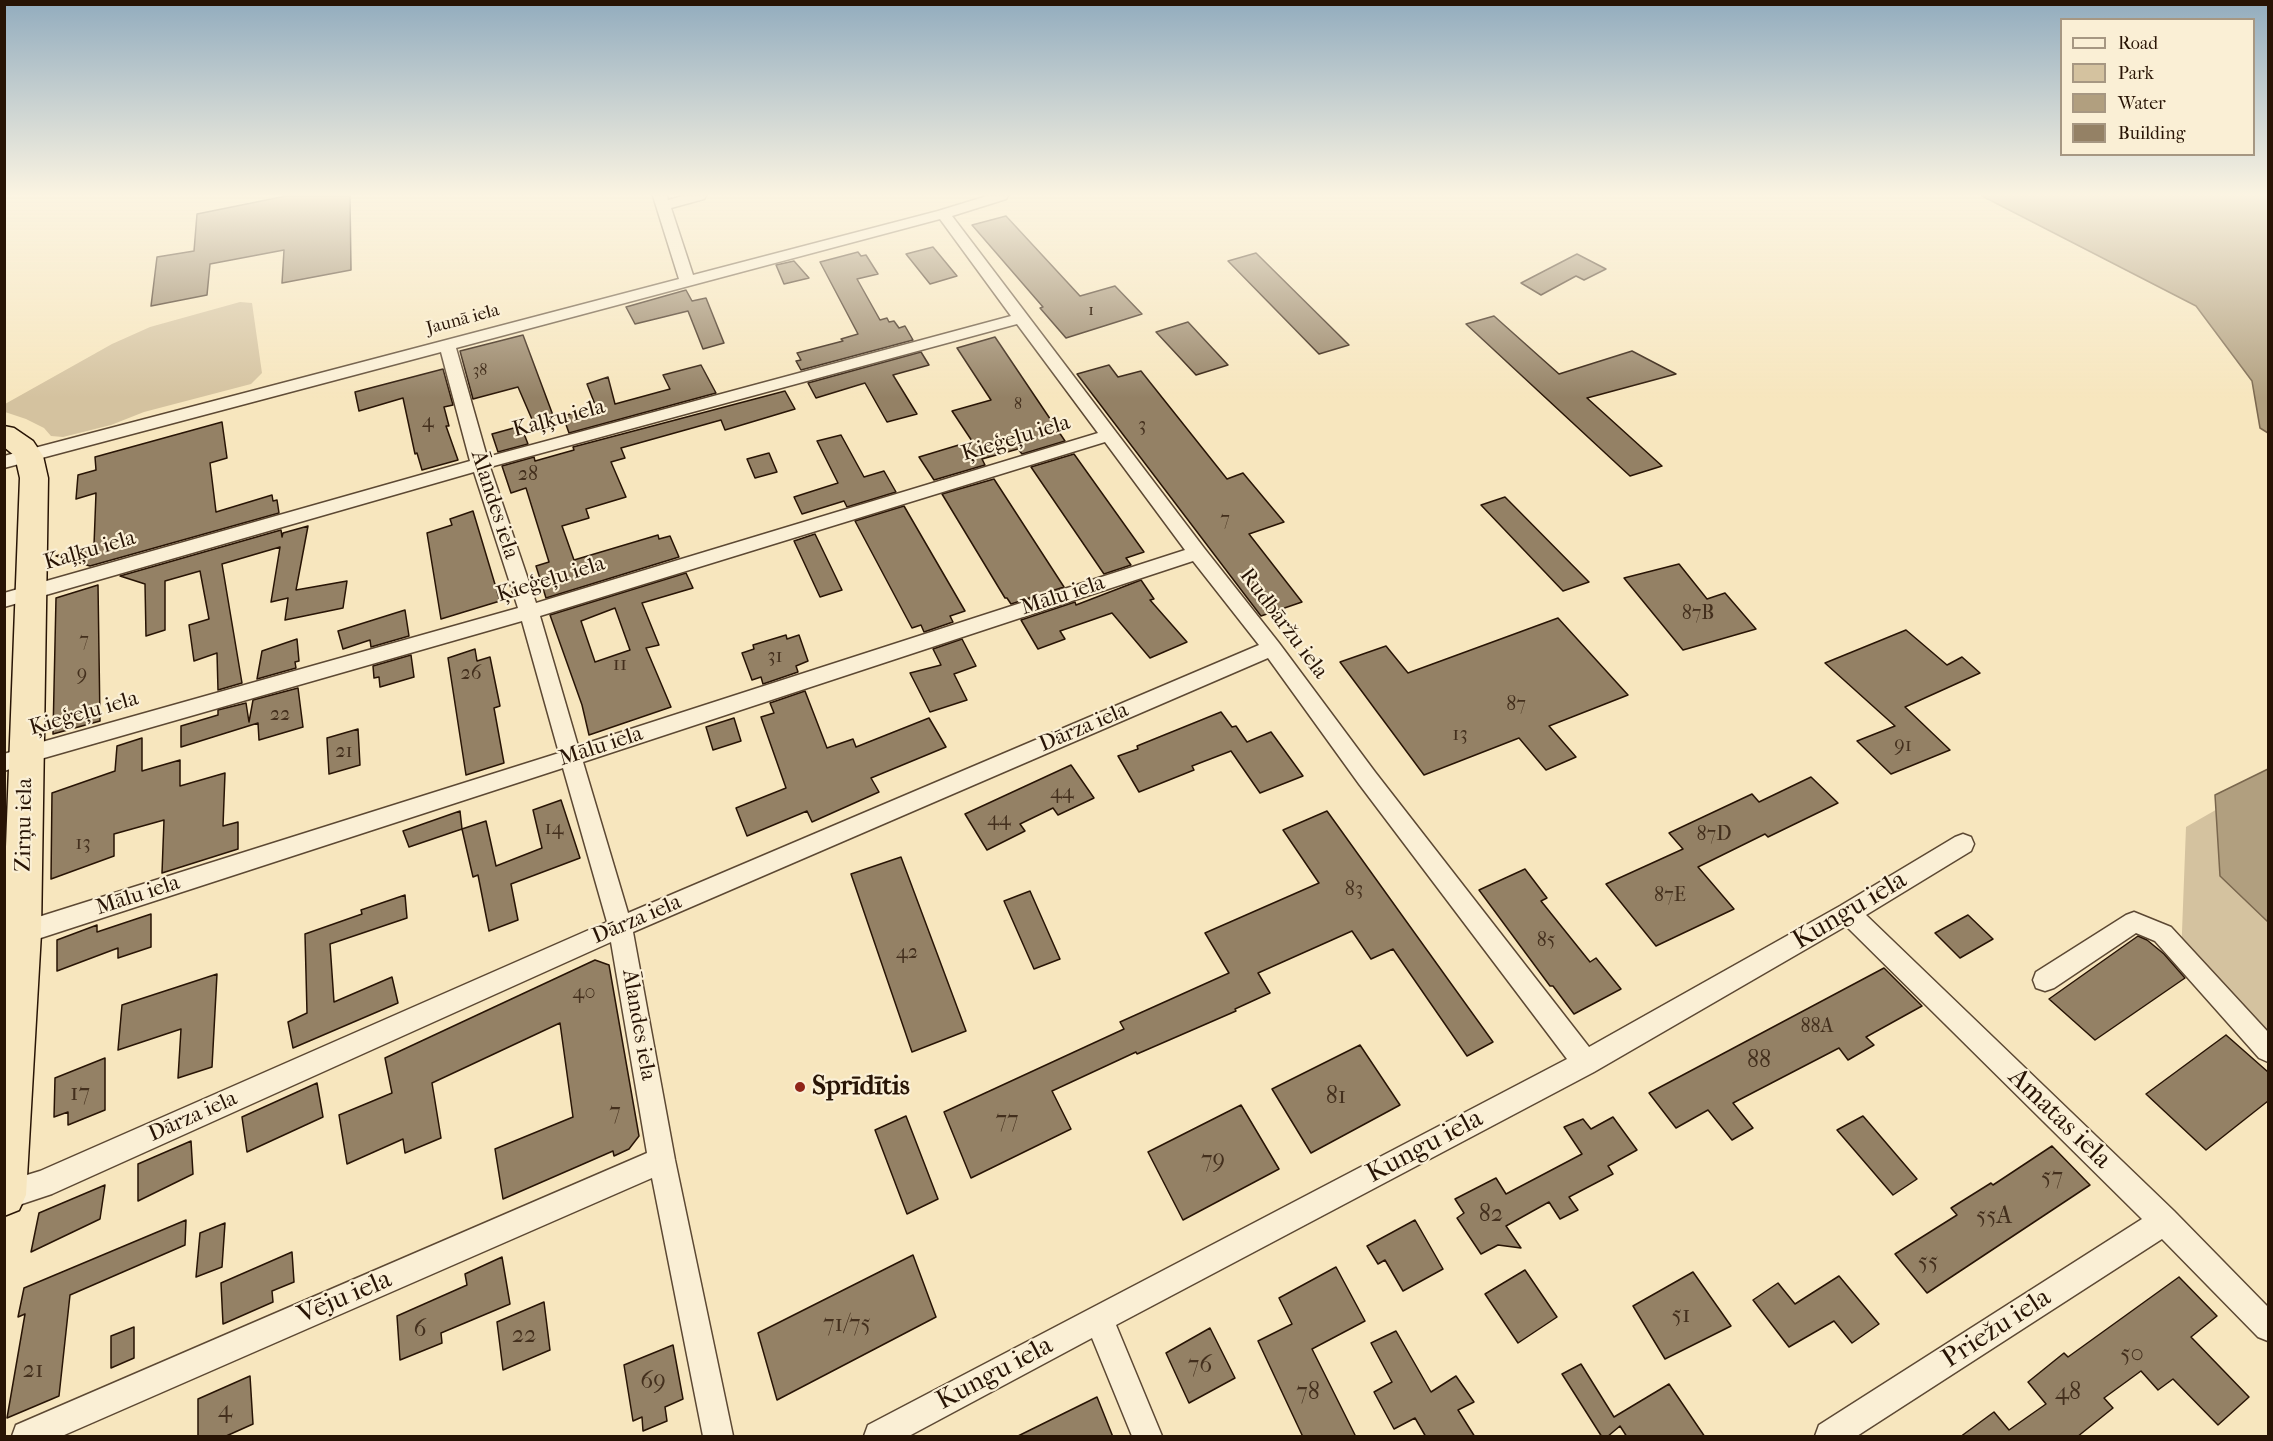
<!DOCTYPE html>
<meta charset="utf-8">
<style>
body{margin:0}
#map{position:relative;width:2273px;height:1441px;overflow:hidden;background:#f7e6be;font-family:"IM FELL French Canon",serif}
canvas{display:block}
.frame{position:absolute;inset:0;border:6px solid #281405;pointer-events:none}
.legend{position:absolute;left:2060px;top:18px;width:195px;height:138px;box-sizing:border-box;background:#faefd5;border:2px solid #a69782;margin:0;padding:8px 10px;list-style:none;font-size:18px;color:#281405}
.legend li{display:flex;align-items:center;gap:12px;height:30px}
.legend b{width:30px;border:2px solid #a69782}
</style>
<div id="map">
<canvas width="2273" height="1441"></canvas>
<div class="frame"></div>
<ul class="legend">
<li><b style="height:8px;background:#faefd5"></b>Road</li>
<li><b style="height:16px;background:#d4c29f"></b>Park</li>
<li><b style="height:16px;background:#b19f7f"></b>Water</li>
<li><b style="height:16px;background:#948165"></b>Building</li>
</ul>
</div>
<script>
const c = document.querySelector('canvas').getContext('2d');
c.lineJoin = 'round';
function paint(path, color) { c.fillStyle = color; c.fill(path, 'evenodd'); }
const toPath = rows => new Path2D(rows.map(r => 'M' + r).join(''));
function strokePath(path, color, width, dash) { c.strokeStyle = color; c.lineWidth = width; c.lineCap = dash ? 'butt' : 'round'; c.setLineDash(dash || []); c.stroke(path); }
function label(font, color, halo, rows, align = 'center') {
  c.font = font + ' "IM FELL French Canon",serif'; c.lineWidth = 4.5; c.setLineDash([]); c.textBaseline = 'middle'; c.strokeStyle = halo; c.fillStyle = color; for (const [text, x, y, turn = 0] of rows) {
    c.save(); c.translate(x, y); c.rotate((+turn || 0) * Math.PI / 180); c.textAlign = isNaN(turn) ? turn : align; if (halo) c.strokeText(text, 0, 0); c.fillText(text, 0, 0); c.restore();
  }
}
paint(toPath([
 [240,302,252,303,262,373,251,384,144,412,111,425,63,437,51,436,44,428,26,419,5,412,5,404,112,344,150,327],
 [2268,780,2268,1030,2181,958,2186,827]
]), '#d4c29f');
const water = toPath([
 [1982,196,2268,196,2268,433,2260,428,2252,381,2196,306,1982,196],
 [2268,769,2268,922,2220,876,2215,795,2268,769]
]);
paint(water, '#b19f7f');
strokePath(water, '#7a674e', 1.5);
const building = toPath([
 [286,196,350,196,351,270,282,283,284,250,210,264,207,295,151,306,157,257,194,251,197,214,286,196],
 [1006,216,1080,296,1115,286,1142,314,1066,338,1040,308,1043,307,972,225,1006,216],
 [933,247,957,276,930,284,906,254,933,247],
 [858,252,861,256,866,255,878,274,857,279,880,320,887,318,889,322,894,321,899,328,905,326,913,340,801,370,796,361,801,360,797,353,843,341,841,339,858,334,820,262,858,252],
 [1256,253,1349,345,1319,354,1228,261,1256,253],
 [1577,254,1606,269,1584,280,1576,276,1541,295,1521,283,1577,254],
 [794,261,809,278,784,284,776,265,794,261],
 [686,290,692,301,706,298,724,343,703,349,688,311,635,324,626,307,686,290],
 [1494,316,1559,374,1632,351,1676,374,1587,398,1662,466,1630,476,1466,324,1494,316],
 [1188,322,1228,365,1196,375,1156,332,1188,322],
 [523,335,554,418,534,424,518,387,473,399,460,351,523,335],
 [995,337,1065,441,1022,454,1018,449,982,459,985,465,934,480,919,457,972,441,952,411,991,400,957,348,995,337],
 [921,352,929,365,893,375,917,414,887,422,865,383,816,398,808,383,921,352],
 [701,365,716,393,569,433,563,416,596,407,587,384,608,377,615,404,670,389,663,375,701,365],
 [1109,365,1118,377,1141,371,1227,479,1243,473,1284,522,1249,534,1302,602,1261,616,1077,374,1109,365],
 [443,369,453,405,444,407,449,426,446,426,458,460,422,470,417,453,415,454,403,398,359,411,355,392,443,369],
 [785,391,795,409,725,430,721,420,621,448,625,458,611,462,626,497,586,509,589,518,562,526,574,560,658,535,659,539,670,536,679,557,546,598,536,566,549,562,526,488,511,493,502,466,534,457,535,461,574,450,573,447,785,391],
 [222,422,227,458,210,463,216,512,272,495,273,501,277,500,279,513,90,566,56,556,94,545,96,493,76,499,78,475,96,470,95,457,222,422],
 [521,426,528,444,498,452,492,434,521,426],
 [841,435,864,477,884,471,896,492,847,507,844,501,802,514,794,497,838,483,817,441,841,435],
 [769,453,777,472,755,478,747,459,769,453],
 [1074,454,1144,552,1126,558,1131,565,1104,574,1031,467,1074,454],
 [994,479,1064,587,1011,604,1007,598,1005,598,942,494,994,479],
 [1505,497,1589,582,1563,591,1481,505,1505,497],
 [904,506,965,611,950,616,953,622,924,632,921,625,912,628,855,521,904,506],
 [473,511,500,601,441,619,427,533,452,525,450,519,473,511],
 [308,526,296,590,347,581,343,608,285,620,288,598,271,602,280,547,222,564,242,683,218,690,217,653,194,661,189,625,209,619,200,571,165,581,165,630,146,636,145,584,120,576,281,530,282,537,283,533,308,526],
 [815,534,842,590,820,597,794,541,815,534],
 [1679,564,1707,599,1725,593,1756,629,1683,650,1624,578,1679,564],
 [686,573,693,588,642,603,659,645,646,648,671,707,589,735,582,705,550,615,686,573],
 [615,608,630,650,595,662,581,621,615,608],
 [1141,580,1154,599,1150,600,1187,642,1150,658,1112,613,1060,631,1065,639,1038,649,1021,620,1075,602,1076,605,1141,580],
 [98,585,100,721,53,734,56,598,98,585],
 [405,610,409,636,371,647,370,640,343,649,338,631,405,610],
 [1558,618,1628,695,1549,726,1576,757,1546,770,1519,738,1424,775,1340,662,1386,646,1408,673,1558,618],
 [1906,630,1947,665,1962,657,1980,673,1905,707,1950,750,1891,774,1857,741,1895,726,1825,663,1906,630],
 [786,635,787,639,799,635,808,661,796,666,798,672,763,684,761,677,752,680,742,653,754,649,753,645,786,635],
 [297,639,299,661,295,662,296,668,257,679,262,651,297,639],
 [962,639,976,666,954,674,967,700,930,712,910,673,941,665,933,649,962,639],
 [475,649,477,661,490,657,500,706,494,708,504,763,466,775,448,658,475,649],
 [411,655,414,677,380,687,379,677,374,678,373,666,411,655],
 [298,688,303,727,259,740,258,723,181,747,181,726,218,715,218,710,246,703,249,722,253,700,298,688],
 [805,691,827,748,853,739,856,747,929,718,946,747,871,778,879,792,812,822,807,811,747,836,736,808,786,788,761,717,774,713,770,703,805,691],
 [1221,712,1232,727,1236,726,1247,742,1271,732,1303,776,1260,793,1231,751,1192,766,1194,770,1139,792,1118,756,1138,749,1137,746,1221,712],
 [734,718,741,741,713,750,706,727,734,718],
 [358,729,360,765,329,774,327,738,358,729],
 [142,738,142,771,180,760,180,786,225,773,223,826,238,822,238,849,162,873,164,820,114,834,114,856,51,879,52,793,115,771,117,746,142,738],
 [1071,765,1094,798,1058,815,1053,808,1020,824,1025,831,987,850,965,814,1071,765],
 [1811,777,1838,803,1768,837,1765,834,1698,867,1734,909,1656,946,1606,884,1683,849,1669,833,1752,794,1759,802,1811,777],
 [561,800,580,858,511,884,518,920,489,931,478,875,473,877,462,829,486,821,496,866,542,848,533,810,561,800],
 [460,811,462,829,409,847,403,831,460,811],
 [1327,811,1493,1042,1467,1056,1393,949,1371,959,1352,931,1258,973,1270,993,1235,1009,1236,1011,1137,1054,1136,1052,1052,1091,1071,1129,971,1178,944,1112,1124,1029,1120,1022,1229,973,1205,933,1319,883,1283,830,1327,811],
 [901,857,966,1031,912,1052,851,874,901,857],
 [1525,869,1547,898,1541,901,1590,962,1596,958,1621,989,1574,1014,1553,986,1550,986,1479,890,1525,869],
 [1030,891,1060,959,1034,969,1004,901,1030,891],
 [405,895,407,918,330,944,334,1002,392,977,398,1003,293,1048,288,1022,307,1013,305,934,362,914,361,910,405,895],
 [151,914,151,947,118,958,118,948,57,971,57,940,97,925,97,932,151,914],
 [1968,915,1993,939,1960,958,1935,933,1968,915],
 [2138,936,2147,940,2164,954,2185,978,2095,1040,2049,999,2138,936],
 [595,960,609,965,639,1136,629,1149,614,1156,613,1151,503,1199,495,1149,573,1117,560,1023,432,1083,441,1138,405,1153,403,1139,347,1164,339,1115,392,1093,385,1058,595,960],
 [1884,968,1922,1006,1866,1037,1874,1045,1848,1060,1839,1048,1733,1103,1753,1128,1732,1140,1708,1110,1676,1128,1649,1093,1884,968],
 [217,974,212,1067,178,1078,181,1029,118,1050,122,1005,217,974],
 [2226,1035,2268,1072,2268,1101,2206,1150,2146,1094,2226,1035],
 [1360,1045,1400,1105,1311,1153,1272,1089,1360,1045],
 [105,1058,105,1110,68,1125,68,1112,54,1117,55,1078,105,1058],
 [317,1083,323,1117,247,1152,242,1117,317,1083],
 [1241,1105,1279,1169,1183,1220,1148,1152,1241,1105],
 [906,1116,938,1199,907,1214,875,1130,906,1116],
 [1863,1116,1917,1179,1893,1195,1837,1130,1863,1116],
 [1613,1117,1637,1150,1608,1166,1613,1174,1569,1197,1578,1210,1560,1219,1549,1202,1506,1226,1521,1248,1498,1245,1481,1254,1457,1218,1464,1213,1455,1199,1496,1178,1506,1194,1582,1154,1564,1127,1583,1119,1591,1129,1613,1117],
 [191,1141,193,1174,138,1201,138,1164,191,1141],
 [2052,1146,2090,1185,1927,1293,1895,1254,1957,1215,1951,1208,1991,1183,1993,1185,2052,1146],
 [105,1185,100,1219,31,1252,39,1213,105,1185],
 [186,1220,185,1245,70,1295,59,1396,7,1418,25,1314,18,1317,24,1288,186,1220],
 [1415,1220,1443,1269,1403,1291,1385,1260,1378,1264,1367,1246,1415,1220],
 [225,1223,222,1267,196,1277,200,1233,225,1223],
 [292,1252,294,1282,272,1291,273,1302,223,1324,221,1283,292,1252],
 [913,1255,936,1317,777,1400,758,1333,913,1255],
 [502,1257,510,1304,441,1333,442,1343,400,1360,397,1316,467,1285,465,1274,502,1257],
 [1336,1267,1365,1321,1312,1349,1356,1437,1303,1437,1258,1341,1292,1324,1279,1298,1336,1267],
 [1525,1270,1557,1317,1518,1343,1485,1294,1525,1270],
 [1693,1272,1731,1326,1665,1359,1633,1306,1693,1272],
 [1839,1276,1879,1324,1852,1343,1834,1321,1789,1347,1753,1300,1778,1283,1795,1304,1839,1276],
 [2179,1277,2217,1316,2191,1337,2249,1397,2218,1425,2173,1379,2158,1390,2141,1371,2104,1398,2113,1408,2077,1437,1960,1437,1994,1412,2009,1430,2046,1404,2028,1382,2064,1353,2068,1357,2179,1277],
 [544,1302,550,1350,503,1370,497,1322,544,1302],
 [134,1327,134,1358,111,1368,111,1336,134,1327],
 [1210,1328,1235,1378,1189,1403,1166,1353,1210,1328],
 [1396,1331,1431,1392,1456,1376,1474,1402,1458,1410,1475,1437,1426,1437,1415,1418,1394,1429,1374,1392,1392,1382,1371,1343,1396,1331],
 [673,1345,683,1399,665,1407,667,1421,643,1431,642,1417,633,1421,624,1365,673,1345],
 [1581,1364,1614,1417,1669,1384,1705,1437,1627,1437,1620,1426,1607,1437,1602,1437,1562,1374,1581,1364],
 [250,1376,253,1424,224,1437,198,1437,198,1399,250,1376],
 [1097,1397,1113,1437,1016,1437,1097,1397]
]);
paint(building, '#948165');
strokePath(building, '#281405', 1.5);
const minor = toPath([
 [653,196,667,196,668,200,683,196,706,196,704,199,671,208,693,275,938,211,987,196,1008,196,1006,199,952,216,1204,548,1279,643,1375,772,1589,1047,1840,906,1955,837,1963,834,1971,837,1974,844,1971,851,1866,915,2174,1211,2268,1307,2268,1341,2258,1337,2162,1239,1857,1436,1815,1436,1819,1425,2142,1219,1846,926,1594,1072,1116,1325,1162,1436,1132,1436,1092,1338,909,1436,864,1436,868,1425,1567,1059,1359,784,1268,658,633,932,675,1160,733,1436,703,1436,652,1178,62,1436,12,1436,16,1425,647,1153,611,942,52,1194,4,1210,4,1182,40,1171,607,922,563,768,13,947,5,943,5,929,13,925,559,753,522,621,44,758,4,771,4,754,42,742,518,608,474,472,4,607,4,593,470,461,441,352,4,468,4,456,679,279,653,196],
 [940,219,1011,316,487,457,456,348,940,219],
 [1017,324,1098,433,536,603,490,467,1017,324],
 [1105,442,1185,550,578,746,540,616,1105,442],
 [1193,561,1259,645,628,913,583,762,1193,561],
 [2134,912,2171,927,2268,1032,2268,1062,2259,1058,2155,941,2136,933,2054,988,2045,991,2036,988,2033,980,2036,972,2126,915,2134,912]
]);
const trunk = toPath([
 [4,426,14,428,33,441,43,456,48,478,41,933,26,1195,19,1210,4,1216,4,899,20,478,15,456,4,447,4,426]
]);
strokePath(minor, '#5c4833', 3);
strokePath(trunk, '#281405', 3);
paint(minor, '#faefd5');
paint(trunk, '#f7e6be');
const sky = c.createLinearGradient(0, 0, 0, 398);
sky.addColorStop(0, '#92acbe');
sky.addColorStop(0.49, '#fbf4e2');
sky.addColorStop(1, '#fbf4e200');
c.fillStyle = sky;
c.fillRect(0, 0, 2273, 398);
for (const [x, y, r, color] of [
 [800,1087,6,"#8f2418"]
]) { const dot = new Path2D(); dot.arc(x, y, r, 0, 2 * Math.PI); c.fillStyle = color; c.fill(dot); strokePath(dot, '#faefd5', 2); }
label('16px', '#432f1d', null, [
 ["1",1091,311],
 ["38",480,371],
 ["8",1018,405]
]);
label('18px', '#281405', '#faefd5', [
 ["Jaunā iela",463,320,-15]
]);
label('20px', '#432f1d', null, [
 ["4",428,422],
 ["3",1142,426],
 ["28",528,475],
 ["7",1225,520],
 ["87B",1698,614],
 ["7",84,641],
 ["31",775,657],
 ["11",620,665],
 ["26",471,674],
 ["9",82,675],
 ["87",1516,705],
 ["22",280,715],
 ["13",1460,735],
 ["91",1903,746],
 ["21",344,752],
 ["44",1062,793],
 ["44",999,820],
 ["14",554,829],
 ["87D",1714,835],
 ["13",83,844],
 ["83",1354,890],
 ["87E",1670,896],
 ["85",1546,941],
 ["42",907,953],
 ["40",584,993],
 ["88A",1817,1027]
]);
label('22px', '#281405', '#faefd5', [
 ["Kaļķu iela",559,419,-15],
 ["Ķieģeļu iela",1016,439,-17],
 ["Ālandes iela",494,505,72],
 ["Kaļķu iela",90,551,-16],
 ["Ķieģeļu iela",551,580,-17],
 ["Mālu iela",1063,596,-18],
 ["Rudbāržu iela",1283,624,53],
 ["Ķieģeļu iela",84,714,-16],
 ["Dārza iela",1084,728,-23],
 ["Mālu iela",601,747,-18],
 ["Zirņu iela",25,825,-89],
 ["Mālu iela",138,896,-18],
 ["Dārza iela",637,920,-23],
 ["Ālandes iela",638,1025,80],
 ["Dārza iela",193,1117,-24]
]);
label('24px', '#432f1d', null, [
 ["88",1759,1061],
 ["17",80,1094],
 ["81",1336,1097],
 ["7",615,1113],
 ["77",1007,1121],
 ["79",1213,1161],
 ["57",2052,1178],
 ["82",1491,1215],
 ["55A",1994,1217],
 ["55",1928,1263],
 ["51",1681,1316],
 ["71/75",847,1325],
 ["6",420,1330],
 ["22",524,1336],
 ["50",2132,1355],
 ["76",1200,1366],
 ["21",33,1371],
 ["69",653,1382],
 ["78",1308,1393],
 ["48",2068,1393],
 ["4",225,1411]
]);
label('27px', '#281405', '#faefd5', [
 ["Kungu iela",1850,911,-31],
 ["Amatas iela",2059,1119,44],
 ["Kungu iela",1425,1147,-28],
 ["Vēju iela",345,1298,-23],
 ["Priežu iela",1997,1329,-33],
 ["Kungu iela",995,1374,-28]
]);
label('bold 27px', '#281405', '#faefd5', [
 ["Sprīdītis",812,1087]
], 'left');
</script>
